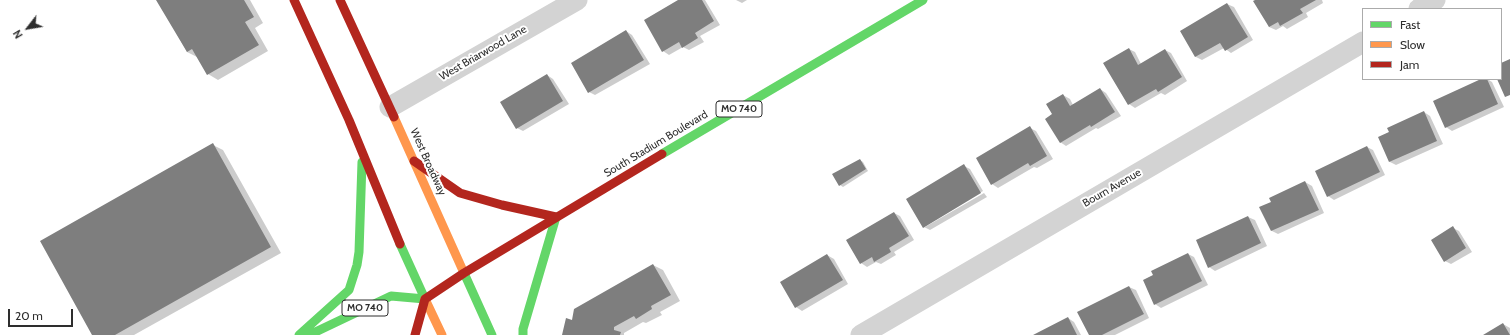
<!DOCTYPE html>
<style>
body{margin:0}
#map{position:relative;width:1510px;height:335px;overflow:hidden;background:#fff;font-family:Cabin,sans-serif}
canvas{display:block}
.legend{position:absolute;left:1362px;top:8px;width:140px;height:72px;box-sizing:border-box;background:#fff;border:1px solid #ababab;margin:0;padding:5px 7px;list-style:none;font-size:12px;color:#2e2e2e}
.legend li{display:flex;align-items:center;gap:8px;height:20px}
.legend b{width:20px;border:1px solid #ababab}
.north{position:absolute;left:8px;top:8px;width:40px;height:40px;-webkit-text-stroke:3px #fff;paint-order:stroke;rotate:239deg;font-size:11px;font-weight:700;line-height:16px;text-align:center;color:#2e2e2e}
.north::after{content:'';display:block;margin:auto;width:14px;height:18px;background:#2e2e2e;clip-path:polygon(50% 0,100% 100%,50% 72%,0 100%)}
.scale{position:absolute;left:8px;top:309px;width:65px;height:18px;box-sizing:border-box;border:2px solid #2e2e2e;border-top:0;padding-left:5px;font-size:12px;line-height:14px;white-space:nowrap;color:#2e2e2e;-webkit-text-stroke:3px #fff;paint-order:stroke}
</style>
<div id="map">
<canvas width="1510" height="335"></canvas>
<ul class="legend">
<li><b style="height:5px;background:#63d668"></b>Fast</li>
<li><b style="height:5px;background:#ff974d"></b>Slow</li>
<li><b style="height:5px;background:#b3261e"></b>Jam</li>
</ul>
<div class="north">N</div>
<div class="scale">20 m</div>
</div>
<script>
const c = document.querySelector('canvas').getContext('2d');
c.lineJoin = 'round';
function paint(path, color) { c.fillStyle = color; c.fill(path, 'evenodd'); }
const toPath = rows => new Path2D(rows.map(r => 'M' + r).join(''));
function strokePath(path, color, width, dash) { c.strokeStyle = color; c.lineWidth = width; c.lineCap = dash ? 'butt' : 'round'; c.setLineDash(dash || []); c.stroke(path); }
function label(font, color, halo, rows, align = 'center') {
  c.font = font + ' Cabin,sans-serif'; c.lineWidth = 4; c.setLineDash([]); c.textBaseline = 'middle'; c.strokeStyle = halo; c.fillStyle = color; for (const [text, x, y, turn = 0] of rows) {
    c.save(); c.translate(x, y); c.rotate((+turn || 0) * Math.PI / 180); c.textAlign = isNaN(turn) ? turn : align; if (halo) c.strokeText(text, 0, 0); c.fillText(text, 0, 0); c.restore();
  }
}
paint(toPath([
 [158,0,250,0,263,23,255,28,268,51,218,80,208,74,197,57,187,52],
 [680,0,705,0,720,25,700,36,704,42,689,50,683,47,669,55,663,51],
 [736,0,747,0,742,3],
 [1257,0,1322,0,1323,3,1306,13,1308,17,1287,29,1283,26,1276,30,1269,27],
 [1227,4,1234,7,1253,40,1231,53,1224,48,1202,60,1196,57,1181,31],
 [626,31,632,35,650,64,595,95,589,92],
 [1129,49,1135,52,1141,64,1165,50,1171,53,1187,81,1165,95,1161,93,1135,108,1129,104],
 [547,75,553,79,569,104,523,131,517,128],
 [1483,79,1487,79,1492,82,1504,107,1452,131,1446,127],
 [1100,89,1106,93,1121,116,1098,129,1096,128,1066,146,1060,142,1054,115,1063,95,1070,99,1073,105],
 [1424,112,1430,116,1443,144,1396,165,1390,162,1379,138],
 [1030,128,1036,131,1053,159,1037,168,1034,167,998,188,992,184],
 [213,145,223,150,281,253,134,335,94,335],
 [1367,147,1373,150,1385,175,1334,200,1328,196],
 [860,160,863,162,868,171,843,187,840,185],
 [964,166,970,169,983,191,925,225,925,227,984,193,987,197,930,230,924,227],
 [1305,182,1312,186,1324,213,1278,234,1272,231,1272,202],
 [894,213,900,216,914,240,894,252,896,255,881,264,876,262,867,267,861,263],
 [1248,217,1255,220,1267,246,1215,271,1209,267],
 [1453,228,1459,231,1472,252,1451,264,1445,261],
 [1188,254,1194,257,1208,285,1161,308,1155,304],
 [827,255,834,259,848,284,802,311,796,307],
 [653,265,663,270,680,301,660,312,662,315,646,323,643,322,624,333,624,335,563,335,572,321],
 [1129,287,1136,290,1149,318,1115,335,1090,335,1078,312],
 [1068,318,1074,322,1081,335,1035,335],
 [1503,324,1510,328,1510,335,1485,335]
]), '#0003');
paint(toPath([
 [156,0,244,0,254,17,245,22,259,45,207,75,192,49,187,52],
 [678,0,702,0,714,21,695,33,698,38,682,48,679,42,662,52,644,20],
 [1255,0,1316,0,1300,9,1303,13,1280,26,1278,22,1269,27,1253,1],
 [1227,3,1248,37,1225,51,1220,43,1195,57,1180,31],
 [626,30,644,60,588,93,571,63],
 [1129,48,1138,65,1165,49,1182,77,1158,92,1156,89,1128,105,1103,63],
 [1510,59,1510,95,1505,97,1497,79,1501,79,1501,63],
 [547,74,563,101,516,129,500,102],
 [1481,79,1487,79,1498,104,1445,128,1433,101],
 [1100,88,1115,112,1091,127,1090,125,1060,143,1045,119,1052,114,1046,104,1063,94,1070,106],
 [1424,111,1437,141,1389,162,1378,137,1389,132,1387,128],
 [1030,126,1047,156,1030,166,1028,163,991,185,976,158],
 [213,143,271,247,115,335,92,335,40,241],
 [1367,146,1380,172,1327,197,1315,171],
 [860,159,866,169,839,186,832,174],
 [964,164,981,193,923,228,906,199],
 [1305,181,1319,210,1271,231,1259,207,1271,202,1269,198],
 [894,212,909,236,889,248,891,252,874,262,872,257,860,264,846,240],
 [1248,216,1261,243,1208,268,1196,240],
 [1453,226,1466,248,1444,262,1431,240],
 [1188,253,1202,281,1154,305,1143,280,1153,275,1151,271],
 [827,254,843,280,795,308,780,282],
 [653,264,671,295,651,306,652,309,636,319,634,316,614,327,614,330,621,332,620,335,562,335,566,318,572,320,574,309],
 [1129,286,1144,314,1102,335,1089,335,1077,312],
 [1068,317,1077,335,1033,335],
 [1503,323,1510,335,1483,335]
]), '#7e7e7e');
strokePath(toPath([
 [1419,9,1435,0],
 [390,107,577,0],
 [861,335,1363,42]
]), '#d3d3d3', 21);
strokePath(toPath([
 [662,154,923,0],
 [400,244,425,299],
 [464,273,492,335],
 [299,335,349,290,357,265,359,252,362,162],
 [309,335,391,296,425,299],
 [523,335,523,329,556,217]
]), '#63d668', 9);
strokePath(toPath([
 [394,117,464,273],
 [425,299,442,335]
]), '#ff974d', 9);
strokePath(toPath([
 [294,0,349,120,400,244],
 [340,0,394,117],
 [414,161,460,193,502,205,556,217],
 [425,299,464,273,662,154],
 [415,335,425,299]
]), '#b3261e', 9);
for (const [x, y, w] of [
 [739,109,46],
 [365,308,46]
]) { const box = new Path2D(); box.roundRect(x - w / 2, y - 8, w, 16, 3); c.fillStyle = '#fff'; c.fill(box); strokePath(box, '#2e2e2e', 1); }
label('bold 10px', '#2e2e2e', null, [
 ["MO 740",739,109],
 ["MO 740",365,308]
]);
label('11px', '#2e2e2e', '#fff', [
 ["West Briarwood Lane",483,53,-30],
 ["South Stadium Boulevard",656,144,-31],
 ["West Broadway",428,162,66],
 ["Bourn Avenue",1112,188,-30]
]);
</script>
